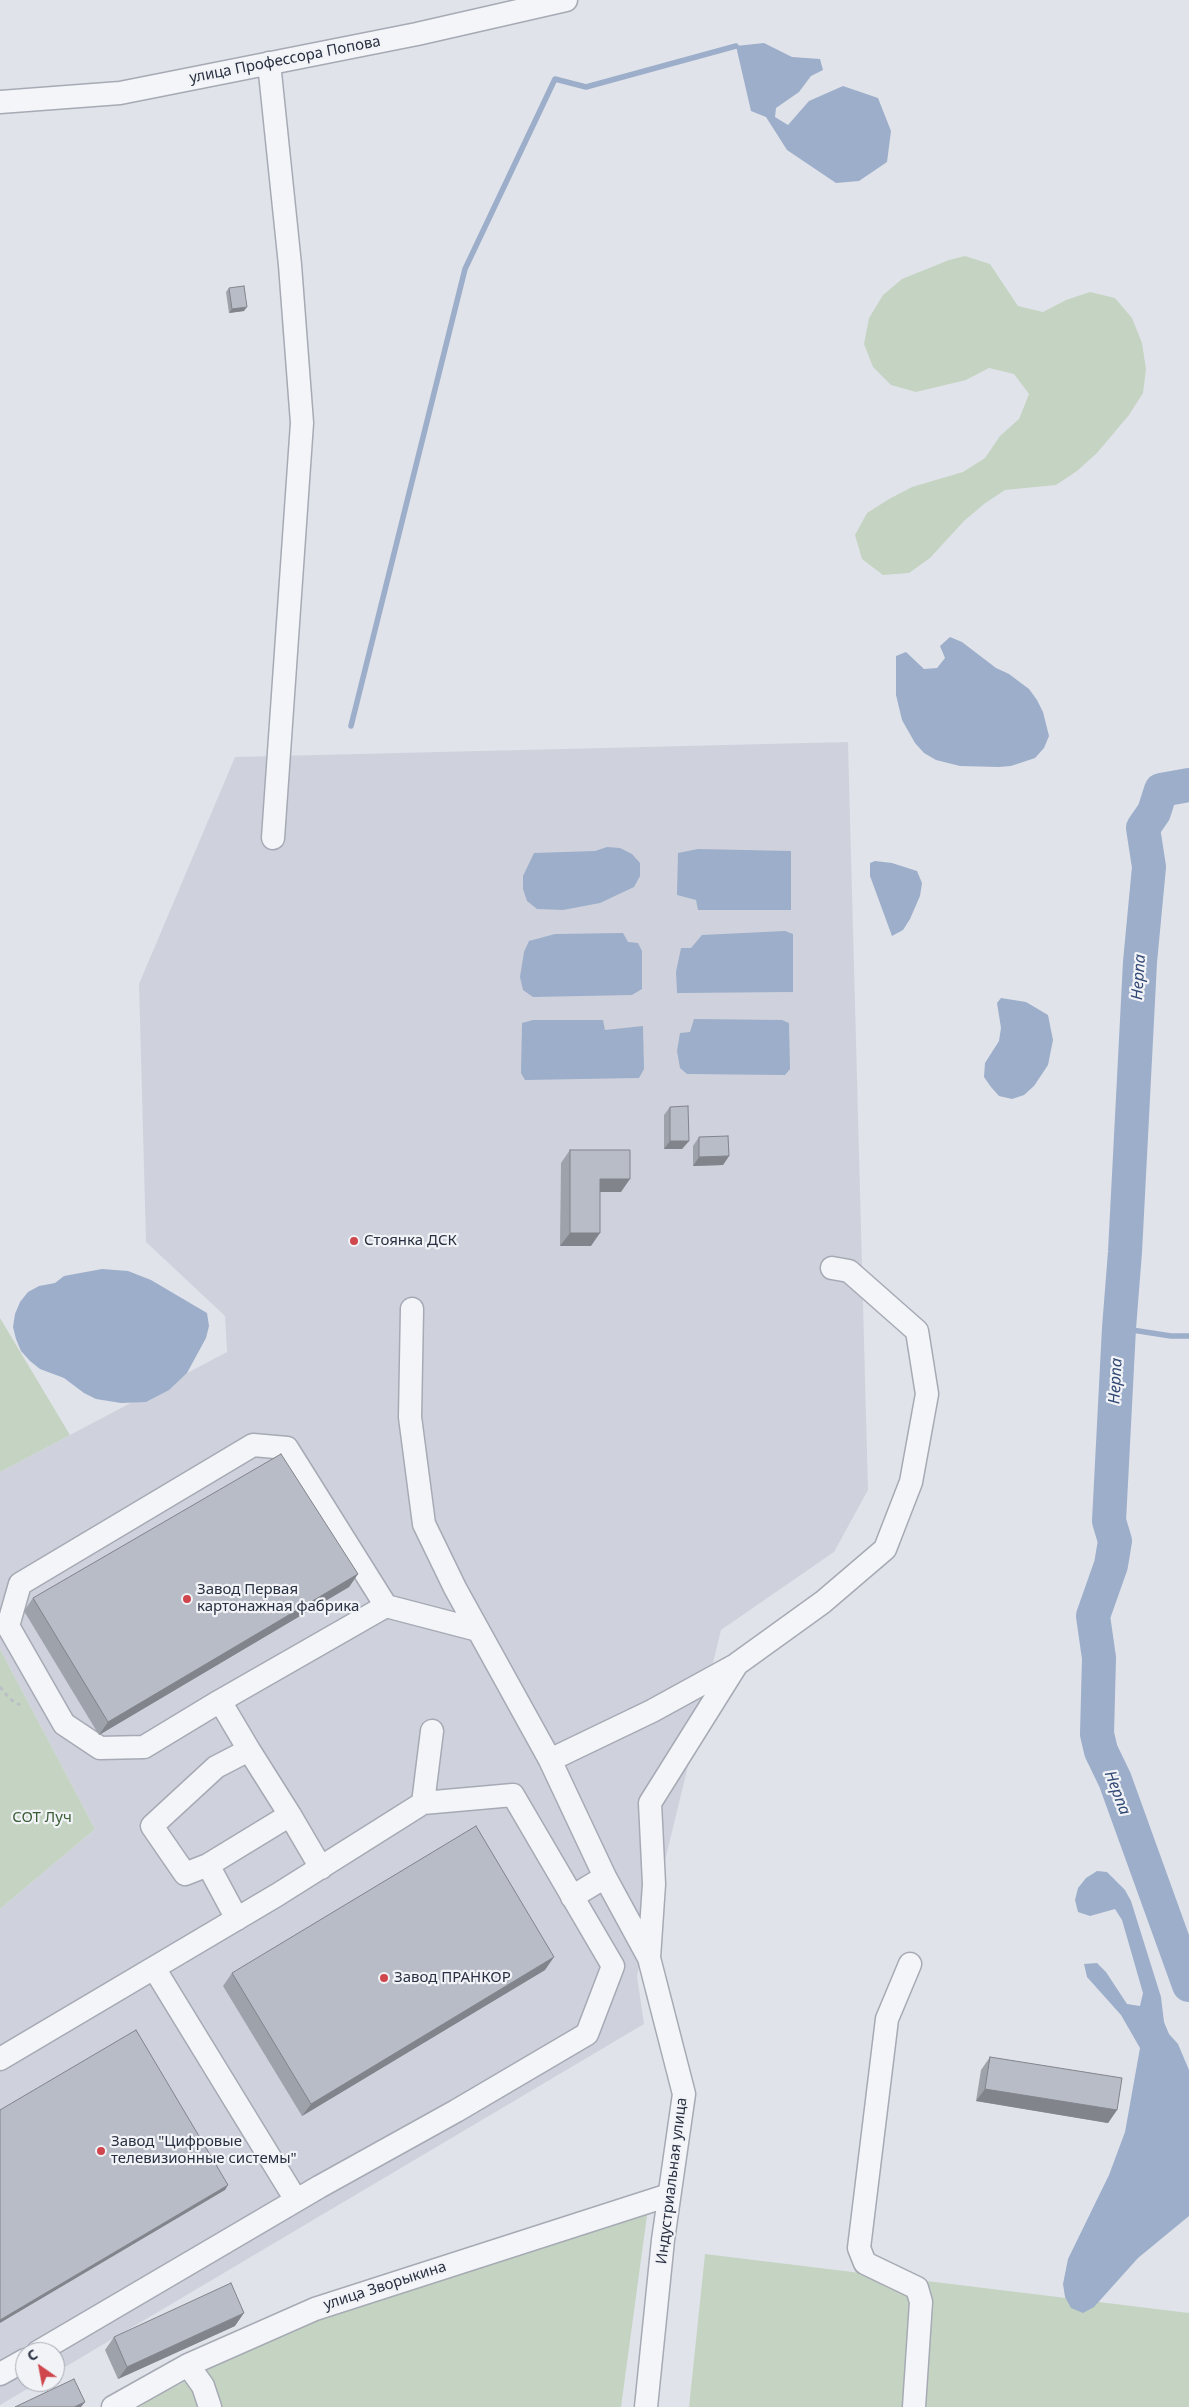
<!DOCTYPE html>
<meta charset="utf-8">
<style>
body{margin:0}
#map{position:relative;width:1189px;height:2407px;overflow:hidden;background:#e1e3ea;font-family:"Noto Sans",sans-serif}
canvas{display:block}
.north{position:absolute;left:15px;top:2342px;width:50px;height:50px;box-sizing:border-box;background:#f1f3f7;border:1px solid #a1a5ae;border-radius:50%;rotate:327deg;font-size:14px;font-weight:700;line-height:20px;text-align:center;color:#293041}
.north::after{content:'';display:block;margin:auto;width:18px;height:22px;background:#cf464d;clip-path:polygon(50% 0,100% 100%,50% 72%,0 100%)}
</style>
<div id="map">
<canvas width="1189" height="2407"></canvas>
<div class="north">С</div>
</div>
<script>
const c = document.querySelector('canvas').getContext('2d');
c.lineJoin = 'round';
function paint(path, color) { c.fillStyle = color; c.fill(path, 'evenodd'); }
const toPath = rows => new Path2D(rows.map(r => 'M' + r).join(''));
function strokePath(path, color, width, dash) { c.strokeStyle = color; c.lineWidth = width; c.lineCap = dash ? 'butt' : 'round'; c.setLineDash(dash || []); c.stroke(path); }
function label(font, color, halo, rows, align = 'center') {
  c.font = font + ' "Noto Sans",sans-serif'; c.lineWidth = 4.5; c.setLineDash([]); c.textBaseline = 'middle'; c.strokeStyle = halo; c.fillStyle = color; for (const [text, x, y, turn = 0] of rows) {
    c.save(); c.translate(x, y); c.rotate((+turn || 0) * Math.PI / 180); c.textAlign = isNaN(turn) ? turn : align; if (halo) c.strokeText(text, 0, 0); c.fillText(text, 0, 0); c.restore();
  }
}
paint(toPath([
 [848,742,868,1490,834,1552,721,1630,637,1976,644,2024,55,2373,55,2352,25,2352,25,2382,39,2382,0,2405,0,1909,95,1829,0,1649,0,1472,227,1352,225,1316,146,1242,139,984,235,757]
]), '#cfd2dc');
paint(toPath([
 [965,256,990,264,1018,306,1043,312,1066,300,1090,292,1115,298,1132,318,1142,343,1146,369,1143,393,1129,415,1097,453,1077,471,1056,485,1005,490,984,504,964,521,930,558,909,573,883,575,862,559,855,535,867,513,889,499,912,487,963,472,985,458,1000,436,1019,419,1029,394,1014,374,989,368,966,380,916,392,891,385,873,367,864,344,869,318,883,295,902,279,949,260],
 [0,1318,70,1435,0,1472],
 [0,1649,95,1829,0,1909],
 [648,2208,621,2407,136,2407,312,2316],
 [705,2254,1189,2313,1189,2407,689,2407]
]), '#c5d4c2');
paint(toPath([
 [764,43,792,57,820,59,823,70,811,76,799,92,776,108,775,117,788,125,809,101,843,86,878,98,891,131,887,162,859,181,836,183,787,150,766,117,751,111,736,46],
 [950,637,962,642,996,668,1009,674,1029,689,1037,700,1043,712,1049,736,1044,748,1035,758,1011,766,999,767,960,766,936,760,924,753,915,743,902,720,896,695,896,656,906,652,924,669,937,668,945,658,940,646],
 [607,847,620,848,632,854,640,863,640,876,634,887,600,903,563,910,537,909,527,901,523,889,523,876,534,853,595,851],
 [698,849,791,851,791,910,698,910,696,900,677,895,678,853],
 [875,861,892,863,917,871,922,883,920,896,910,919,903,930,892,936,870,876,870,863],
 [785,931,793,934,793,992,677,993,676,972,681,948,691,948,702,935],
 [623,933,628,942,638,943,642,951,642,989,632,995,533,997,523,990,520,977,524,952,529,941,555,934],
 [1001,998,1026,1002,1048,1015,1053,1040,1048,1065,1034,1086,1024,1095,1012,1099,999,1096,991,1087,984,1077,985,1063,999,1041,1001,1028,997,1003],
 [694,1019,782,1020,789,1023,790,1069,785,1075,687,1074,680,1068,677,1051,680,1033,690,1032],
 [533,1020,603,1020,605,1030,643,1026,644,1069,639,1078,525,1080,521,1073,522,1023],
 [102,1269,128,1271,151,1280,207,1313,209,1326,206,1338,187,1373,169,1390,146,1402,121,1403,96,1399,84,1393,64,1378,40,1369,30,1361,21,1351,16,1339,13,1327,15,1314,20,1302,28,1292,39,1286,55,1283,64,1276],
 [1097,1871,1107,1872,1125,1890,1131,1901,1161,1997,1164,2022,1169,2034,1178,2044,1189,2070,1189,2216,1138,2258,1094,2307,1083,2313,1071,2308,1065,2297,1063,2284,1068,2259,1109,2175,1125,2132,1140,2048,1121,2015,1087,1977,1084,1964,1097,1963,1106,1972,1127,2004,1140,2006,1143,1993,1122,1920,1115,1909,1090,1916,1078,1912,1075,1900,1078,1888,1086,1878]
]), '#9caeca');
strokePath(toPath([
 [351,726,465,269,555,79,586,87,736,46],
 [1119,1328,1171,1336,1189,1336]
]), '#9caeca', 5.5);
strokePath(toPath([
 [1189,785,1161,790,1154,812,1143,828,1149,867,1140,962,1125,1252,1119,1328,1109,1521,1115,1541,1111,1565,1093,1616,1099,1658,1097,1734,1101,1751,1115,1780,1189,1985]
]), '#9caeca', 34);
const minor = toPath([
 [269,63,290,265,302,423,273,838],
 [0,102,120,93,417,34,566,0],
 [412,1309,410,1417,424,1524,455,1588,550,1760,605,1877],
 [386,1606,478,1630],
 [220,1701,144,1747,100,1748,64,1724,8,1626,20,1584,253,1445,287,1448,386,1606,220,1701,249,1750],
 [550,1760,652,1711,734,1666],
 [423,1803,432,1731],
 [208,1865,185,1874,152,1826,216,1767,249,1750,290,1815],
 [572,1897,605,1877,649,1958,684,2094,663,2240,646,2407],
 [237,1919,208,1865,290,1815,321,1868],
 [649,1958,654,1884,650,1803,737,1664,823,1602,885,1549,911,1482,927,1394,917,1331,849,1271,832,1268],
 [910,1964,887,2019,859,2248,865,2263,917,2288,921,2302,914,2407],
 [154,1968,296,2200],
 [0,2059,277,1895,423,1803,513,1795,613,1966,587,2034,456,2111,319,2187,38,2352],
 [188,2365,203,2386,210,2407],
 [0,2374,25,2360],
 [113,2407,188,2365,315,2309,669,2195]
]);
strokePath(minor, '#a6aab4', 25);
strokePath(toPath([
 [0,1687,10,1699,20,1705]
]), '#bbbec5', 3, [4, 4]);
strokePath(minor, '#f4f5f8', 22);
paint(toPath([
 [229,288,244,311,229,313,226,292],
 [670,1107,689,1141,682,1149,664,1149,664,1115],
 [699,1137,729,1156,723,1165,693,1166,693,1146],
 [570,1150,621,1192,600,1192,591,1246,560,1246,561,1163],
 [358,1574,349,1587,99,1735,24,1611,33,1598],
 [545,1970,302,2116,223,1986,232,1973],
 [990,2057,1117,2110,1108,2123,976,2101,981,2070],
 [235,2326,118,2379,105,2350,114,2337]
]), '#9ea2aa');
paint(toPath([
 [247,307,244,311,229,313,232,309],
 [670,1141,689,1141,682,1149,664,1149],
 [729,1156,723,1165,693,1166,699,1157],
 [600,1179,630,1179,621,1192,591,1192],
 [570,1233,600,1233,591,1246,560,1246],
 [358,1574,349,1587,99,1735,108,1722],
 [554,1957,545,1970,302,2116,311,2104],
 [985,2089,1117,2110,1108,2123,976,2101],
 [228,2185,225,2190,0,2323,0,2320],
 [244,2313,235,2326,118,2379,127,2367],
 [85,2402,81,2407,74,2407]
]), '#81848b');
const building = toPath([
 [244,286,247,307,232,309,229,288,244,286],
 [688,1106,689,1141,670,1141,670,1107,688,1106],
 [728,1136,729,1156,699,1157,699,1137,728,1136],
 [570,1150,630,1150,630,1179,600,1179,600,1233,570,1233,570,1150],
 [281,1454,358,1574,108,1722,33,1598,281,1454],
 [476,1826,554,1957,311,2104,232,1973,476,1826],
 [136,2030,228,2185,0,2320,0,2110,136,2030],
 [990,2057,1122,2078,1117,2110,985,2089,990,2057],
 [231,2283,244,2313,127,2367,114,2337,231,2283],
 [74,2379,85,2402,74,2407,15,2407,74,2379]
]);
paint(building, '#b8bcc6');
strokePath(building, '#81848b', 1);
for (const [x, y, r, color] of [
 [354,1241,5,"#cf464d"],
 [187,1599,5,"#cf464d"],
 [384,1978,5,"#cf464d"],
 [101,2151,5,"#cf464d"]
]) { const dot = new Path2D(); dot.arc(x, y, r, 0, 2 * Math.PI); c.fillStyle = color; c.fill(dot); strokePath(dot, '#f1f3f7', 2); }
label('15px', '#293041', '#f1f3f7', [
 ["улица Профессора Попова",285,60,-11],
 ["Индустриальная улица",672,2181,-83],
 ["улица Зворыкина",385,2286,-18]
]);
label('15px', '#293041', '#f1f3f7', [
 ["Стоянка ДСК",364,1241],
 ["Завод Первая",197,1590],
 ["картонажная фабрика",197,1607],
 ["Завод ПРАНКОР",394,1978],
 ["Завод \"Цифровые",111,2142],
 ["телевизионные системы\"",111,2159]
], 'left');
label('15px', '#3a5d36', '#f1f3f7', [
 ["СОТ Луч",42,1818]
]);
label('italic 16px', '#334a75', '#f1f3f7', [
 ["Нерпа",1139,977,-86],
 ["Нерпа",1116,1381,-87],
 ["Нерпа",1117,1793,69]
]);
</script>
